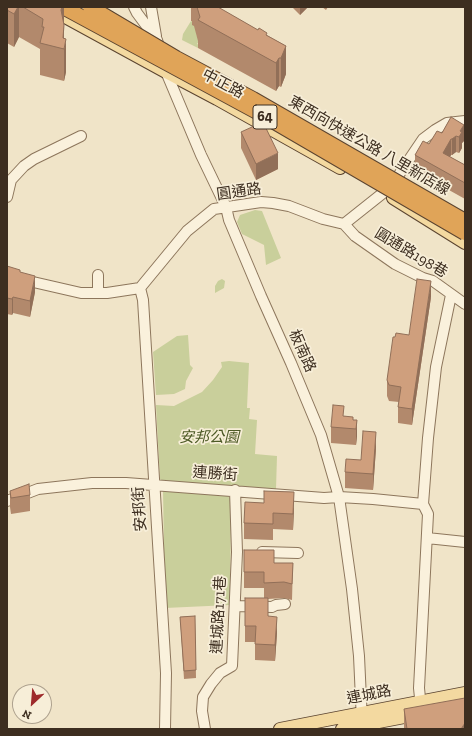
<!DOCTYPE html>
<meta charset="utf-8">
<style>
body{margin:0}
#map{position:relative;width:472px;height:736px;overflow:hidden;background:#f0e4c8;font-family:"Zilla Slab",serif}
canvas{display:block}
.frame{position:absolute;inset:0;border:8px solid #3d2e20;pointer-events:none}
.north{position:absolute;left:12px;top:684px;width:40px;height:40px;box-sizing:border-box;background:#f7eed8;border:1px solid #ada18e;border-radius:50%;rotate:206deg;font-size:11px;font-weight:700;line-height:16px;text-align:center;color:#3d2e20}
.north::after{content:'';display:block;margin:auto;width:14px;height:18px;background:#9e2a2b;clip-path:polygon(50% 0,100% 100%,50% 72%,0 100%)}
</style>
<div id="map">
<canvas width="472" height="736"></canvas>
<div class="frame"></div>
<div class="north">N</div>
</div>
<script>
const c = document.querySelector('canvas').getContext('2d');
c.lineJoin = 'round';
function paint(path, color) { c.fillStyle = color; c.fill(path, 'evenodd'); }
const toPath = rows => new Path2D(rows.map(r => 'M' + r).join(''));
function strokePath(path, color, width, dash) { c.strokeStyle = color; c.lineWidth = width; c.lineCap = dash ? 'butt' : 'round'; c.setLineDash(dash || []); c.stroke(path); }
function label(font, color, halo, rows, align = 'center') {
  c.font = font + ' "Zilla Slab","Noto Sans TC",serif'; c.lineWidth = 3.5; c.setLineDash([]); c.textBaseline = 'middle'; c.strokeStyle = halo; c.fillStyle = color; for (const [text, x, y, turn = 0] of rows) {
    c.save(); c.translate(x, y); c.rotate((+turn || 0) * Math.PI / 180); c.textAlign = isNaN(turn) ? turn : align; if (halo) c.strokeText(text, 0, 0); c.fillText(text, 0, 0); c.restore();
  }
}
paint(toPath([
 [191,21,194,22,196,27,197,36,199,36,200,40,197,44,200,45,198,48,182,40,183,34],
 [255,210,262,211,281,258,266,265,264,245,242,234,237,222,240,215],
 [222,279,225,281,224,288,215,293,215,286,218,281],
 [188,335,190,365,193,368,186,381,185,389,174,394,156,395,153,352,177,336],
 [229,361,249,363,247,408,250,408,249,419,257,420,255,454,277,456,276,489,162,481,160,479,156,405,174,406,202,392,213,380,222,367,221,362],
 [163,490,229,496,231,501,230,605,165,608]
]), '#c9cf9b');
const minor = toPath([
 [134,7,137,13,157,40,160,50],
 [151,7,156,36],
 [164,67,201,155,226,207,229,220,261,296,291,363,321,435,339,497,352,589,359,656,362,721],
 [7,197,11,180,24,166,34,159,81,136],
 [344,224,355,236,395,264,423,278,433,281,465,304],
 [98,275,98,293],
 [7,276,81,293,107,293,140,288,187,231,214,209,261,202,273,203,289,206,323,219,344,224,383,193,398,176,423,139,435,130,447,123,465,121],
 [140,288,143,300,166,673,165,729],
 [7,501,38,489,92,483,126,483,324,498,339,497,373,499,423,504,428,514,419,688,421,708],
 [423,504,428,438,436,367,451,295],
 [427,538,465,542],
 [262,552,298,553],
 [235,606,272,607,276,605,285,604],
 [205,729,202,711,203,697,211,684,220,673,232,666,237,552,235,490]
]);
const major = toPath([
 [47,7,166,72,217,99,340,168],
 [393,198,465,243],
 [280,729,465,693],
 [342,729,420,714]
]);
strokePath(minor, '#8d765c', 12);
strokePath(major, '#5b4430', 14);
strokePath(minor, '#faf1dc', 10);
strokePath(major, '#f3d9a0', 12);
const highwayBridge = toPath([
 [63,7,259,113,465,233],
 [90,7,176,58,253,99,465,221]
]);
strokePath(highwayBridge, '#5b4430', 16, []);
strokePath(highwayBridge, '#e0a458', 14);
paint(toPath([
 [7,7,64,7,64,39,66,72,64,81,40,75,40,49,19,37,14,47,7,43],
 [191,7,219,7,219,8,286,46,286,74,281,87,279,86,276,91,198,48,198,41,194,26,192,25,192,21,191,21],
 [292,7,308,7,300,15],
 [322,7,328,7,326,10],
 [451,117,464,141,462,143,462,148,459,153,456,152,452,155,451,155,450,157,465,165,465,199,415,171,415,155,442,133],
 [241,132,278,169,256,180,241,148],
 [7,266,20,272,35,292,30,317,13,313,12,315,7,314],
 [431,297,412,425,398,423,398,407,399,402,389,401,387,396,387,380,395,337,409,335],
 [7,318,8,324,8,340,7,340],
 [344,416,353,420,357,420,357,436,356,445,331,443,331,427],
 [376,448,373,490,345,488,345,472],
 [10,491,30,495,30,511,11,514,10,507],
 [264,503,294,508,293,530,273,529,273,540,244,539,244,523],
 [244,550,274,563,293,563,292,600,284,598,268,599,268,616,277,633,275,661,255,660,255,642,245,642,245,598,264,598,264,588,244,588],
 [195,616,196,678,184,679,180,617],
 [404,709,465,729,404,729]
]), '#b2896c');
paint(toPath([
 [18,7,19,7,19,37,14,47,14,14],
 [62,7,64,7,64,49,63,48,61,10],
 [300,7,308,7,300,15],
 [66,39,66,72,64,81,64,49],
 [286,46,286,74,281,87,281,58],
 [279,58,279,86,276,91,276,63],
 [464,125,464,141,462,143,462,148,459,153,459,137,460,131],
 [456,136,456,152,452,155,452,139],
 [451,139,451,155,443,169,443,153],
 [278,153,278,169,256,180,256,164],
 [35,276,35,292,30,317,30,301],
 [431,281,431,297,412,425,412,409],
 [13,297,13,313,12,315,12,299],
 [357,420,357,436,356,445,356,429],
 [376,432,376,448,373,490,373,474],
 [294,492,294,508,293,530,293,514],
 [277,617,277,633,275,661,275,645],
 [465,723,465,729,461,729]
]), '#916f58');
const building = toPath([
 [7,7,18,7,14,14,7,10,7,7],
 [23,7,62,7,61,10,64,25,63,38,66,39,64,49,40,43,44,27,42,27,43,19,23,7],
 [197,7,218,7,258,30,259,28,267,33,266,35,286,46,281,58,279,58,276,63,198,20,200,17,197,7],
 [451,117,464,125,460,131,462,132,459,137,456,136,452,139,451,139,443,153,465,165,465,183,415,155,423,141,429,144,437,131,442,133,451,117],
 [263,122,278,153,256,164,241,132,263,122],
 [7,266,20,270,20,272,35,276,30,301,13,297,12,299,7,298,7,266],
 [417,279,431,281,412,409,398,407,401,387,389,385,387,380,393,337,395,337,396,333,409,335,417,279],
 [333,405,344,406,343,416,353,417,353,420,357,420,356,429,331,427,333,405],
 [363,431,376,432,373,474,345,472,346,459,361,460,363,431],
 [29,484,30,495,11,498,10,491,29,484],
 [264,491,294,492,293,514,273,513,273,524,244,523,245,502,264,503,264,491],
 [244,550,274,550,274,563,293,563,292,584,284,582,264,583,264,572,244,572,244,550],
 [245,598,268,598,268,616,277,617,275,645,255,644,256,626,245,626,245,598],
 [195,616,196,670,184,671,180,617,195,616],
 [465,698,465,723,461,729,407,729,404,709,465,698]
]);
paint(building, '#cf9f7d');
strokePath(building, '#916f58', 1);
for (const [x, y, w] of [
 [265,117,24]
]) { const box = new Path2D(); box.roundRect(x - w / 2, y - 12, w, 24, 3); c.fillStyle = '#f7eed8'; c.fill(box); strokePath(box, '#3d2e20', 1); }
label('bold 14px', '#3d2e20', null, [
 ["64",265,117]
]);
label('15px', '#3d2e20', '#f7eed8', [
 ["中正路",223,84,28],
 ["東西向快速公路 八里新店線",369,146,30],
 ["圓通路",239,192,-8],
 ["圓通路198巷",411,253,31],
 ["板南路",302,351,66],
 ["連勝街",215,474,4],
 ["安邦街",140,509,-94],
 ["連城路171巷",219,615,-87],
 ["連城路",369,695,-11]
]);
label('italic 15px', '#4d5a26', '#f7eed8', [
 ["安邦公園",209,438]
]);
</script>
